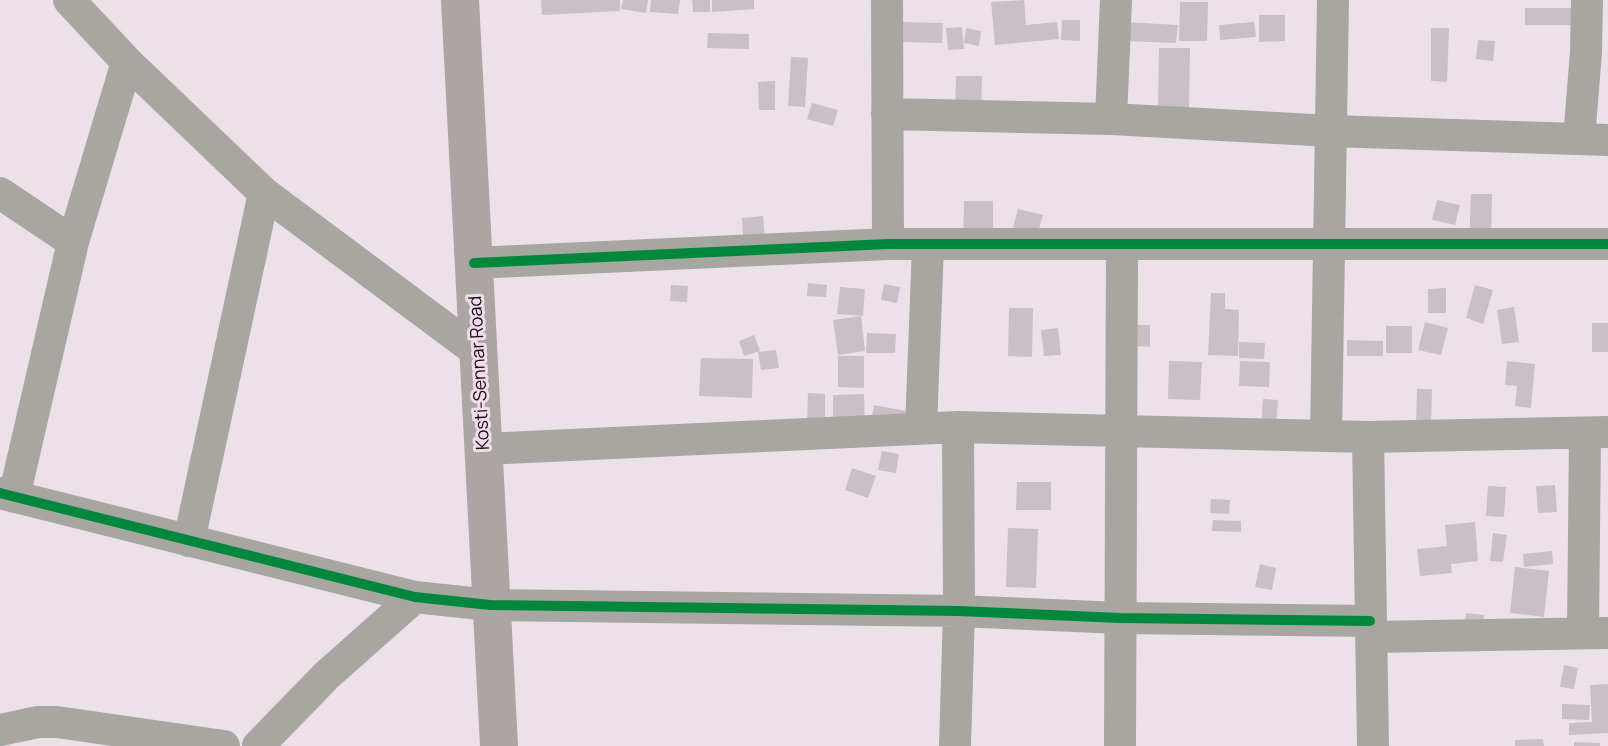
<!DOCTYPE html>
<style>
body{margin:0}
canvas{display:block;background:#ece1e8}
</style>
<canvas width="1608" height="746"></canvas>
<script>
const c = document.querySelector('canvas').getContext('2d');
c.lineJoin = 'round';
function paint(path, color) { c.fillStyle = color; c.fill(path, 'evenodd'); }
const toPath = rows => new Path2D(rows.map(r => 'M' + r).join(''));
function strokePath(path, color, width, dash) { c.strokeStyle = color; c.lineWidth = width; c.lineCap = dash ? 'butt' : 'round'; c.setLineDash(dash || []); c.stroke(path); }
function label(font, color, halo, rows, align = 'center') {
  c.font = font + ' Manrope,sans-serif'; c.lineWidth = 6; c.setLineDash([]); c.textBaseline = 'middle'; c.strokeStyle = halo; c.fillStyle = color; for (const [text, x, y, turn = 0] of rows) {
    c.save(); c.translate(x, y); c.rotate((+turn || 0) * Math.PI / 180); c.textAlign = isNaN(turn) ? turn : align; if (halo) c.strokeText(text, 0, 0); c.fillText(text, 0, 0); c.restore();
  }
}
paint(toPath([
 [541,0,620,0,620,11,542,15],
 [623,0,648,0,646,13,621,9],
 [651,0,680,0,678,14,650,12],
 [692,0,710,0,710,12,693,12],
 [712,0,754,0,754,9,712,12],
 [1024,0,1026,25,1057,22,1059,39,995,45,991,2],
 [1180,2,1208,2,1207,41,1179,41],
 [1525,8,1581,8,1582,25,1525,25],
 [1259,15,1285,15,1285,41,1259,42],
 [1062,20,1080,20,1080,41,1061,40],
 [900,22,943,23,942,43,900,42],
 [1124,22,1178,25,1176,43,1123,41],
 [1254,22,1256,37,1220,40,1219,25],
 [962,27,964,49,948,50,946,28],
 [966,28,981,31,979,46,964,43],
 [1431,28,1449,28,1447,82,1431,81],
 [708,33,749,34,749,49,707,48],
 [1478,40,1495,41,1493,61,1476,59],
 [1159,48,1190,48,1189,108,1158,108],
 [791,57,808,58,805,107,788,106],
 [956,76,982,76,981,112,955,112],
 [775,81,775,110,759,110,758,82],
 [812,103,838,110,833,126,807,119],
 [1471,194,1492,194,1491,246,1469,246],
 [1437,200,1460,205,1455,225,1432,220],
 [964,201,993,201,993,252,963,252],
 [1018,209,1043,215,1035,242,1011,235],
 [763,216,766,249,744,251,742,218],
 [808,283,827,285,826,297,807,296],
 [884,284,900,287,897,303,881,300],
 [671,285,688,286,687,302,670,301],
 [1475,285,1493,290,1483,324,1466,318],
 [840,287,865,289,863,316,837,314],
 [1446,288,1446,313,1428,313,1428,289],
 [1211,293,1225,293,1225,309,1239,310,1238,356,1208,355],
 [1514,307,1519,342,1502,344,1497,310],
 [1009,308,1033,308,1032,357,1008,356],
 [861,316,865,351,838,355,833,320],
 [1425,322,1448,328,1441,355,1418,350],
 [1592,323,1608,323,1608,352,1592,352],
 [1135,325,1150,325,1150,347,1134,346],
 [1386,326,1412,326,1412,353,1386,353],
 [1058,328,1061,355,1044,356,1041,330],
 [867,333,896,334,895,353,866,353],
 [754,335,760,351,744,356,739,341],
 [1347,340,1383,341,1383,356,1347,356],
 [1239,342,1265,343,1264,359,1239,358],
 [776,350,779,368,761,370,758,352],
 [838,356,864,356,864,388,838,387],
 [701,358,753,359,752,398,699,396],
 [1169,361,1202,362,1200,400,1168,399],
 [1240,361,1270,362,1269,387,1239,386],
 [1507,361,1535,364,1531,408,1515,406,1517,386,1505,385],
 [1417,389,1432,389,1431,425,1416,425],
 [808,393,825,394,825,423,807,423],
 [864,394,865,425,833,426,833,395],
 [1263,399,1278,400,1276,428,1261,426],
 [874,405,907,411,903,428,871,421],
 [882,451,899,454,896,473,878,470],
 [852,468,876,476,868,498,845,490],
 [1017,482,1051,482,1051,510,1016,510],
 [1555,485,1557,512,1538,513,1536,486],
 [1488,486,1506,487,1504,517,1486,516],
 [1211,499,1230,500,1229,514,1210,513],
 [1213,520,1241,521,1241,532,1212,531],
 [1475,522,1478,561,1451,564,1452,573,1420,576,1417,549,1447,546,1445,525],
 [1008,528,1038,529,1036,588,1006,587],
 [1493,533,1507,535,1503,562,1490,561],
 [1552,551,1553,564,1524,567,1523,554],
 [1260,564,1276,568,1272,590,1255,587],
 [1515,567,1549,571,1544,617,1510,613],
 [1466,613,1484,615,1482,633,1464,630],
 [1564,665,1578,668,1574,689,1560,687],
 [1608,684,1608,733,1569,735,1569,723,1592,722,1590,685],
 [1562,704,1590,705,1589,720,1562,719],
 [1543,739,1544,746,1515,746,1515,740],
 [1574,742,1600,743,1600,746,1574,746]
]), '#c8c0c5');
strokePath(toPath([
 [69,0,127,62,264,193,480,354],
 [887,0,888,244],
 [887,114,1111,119,1331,131,1608,140],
 [1111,119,1116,0],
 [1579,139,1586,52,1587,0],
 [0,193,73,242],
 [474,263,888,244,1608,244],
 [921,428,928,246],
 [1326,436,1333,0],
 [1368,437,1373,746],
 [484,449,958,427,1368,437,1608,432],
 [0,493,415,597,490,605,959,611,1120,618,1370,621],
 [14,497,73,242,127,62],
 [189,541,264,193],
 [1583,633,1585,433],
 [1371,637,1608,633],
 [0,730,38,722,57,722,224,746],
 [258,746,327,675,415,597],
 [955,746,959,611,958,427],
 [1120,746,1122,245]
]), '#a8a6a1', 32);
strokePath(toPath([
 [460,0,499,746]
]), '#aba5a4', 38);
strokePath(toPath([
 [474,263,888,244,1608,244],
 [0,493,415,597,490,605,959,611,1120,618,1370,621]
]), '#00873e', 10);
label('18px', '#140e12', '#f0dde9', [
 ["Kosti-Sennar Road",480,373,-93]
]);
</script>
